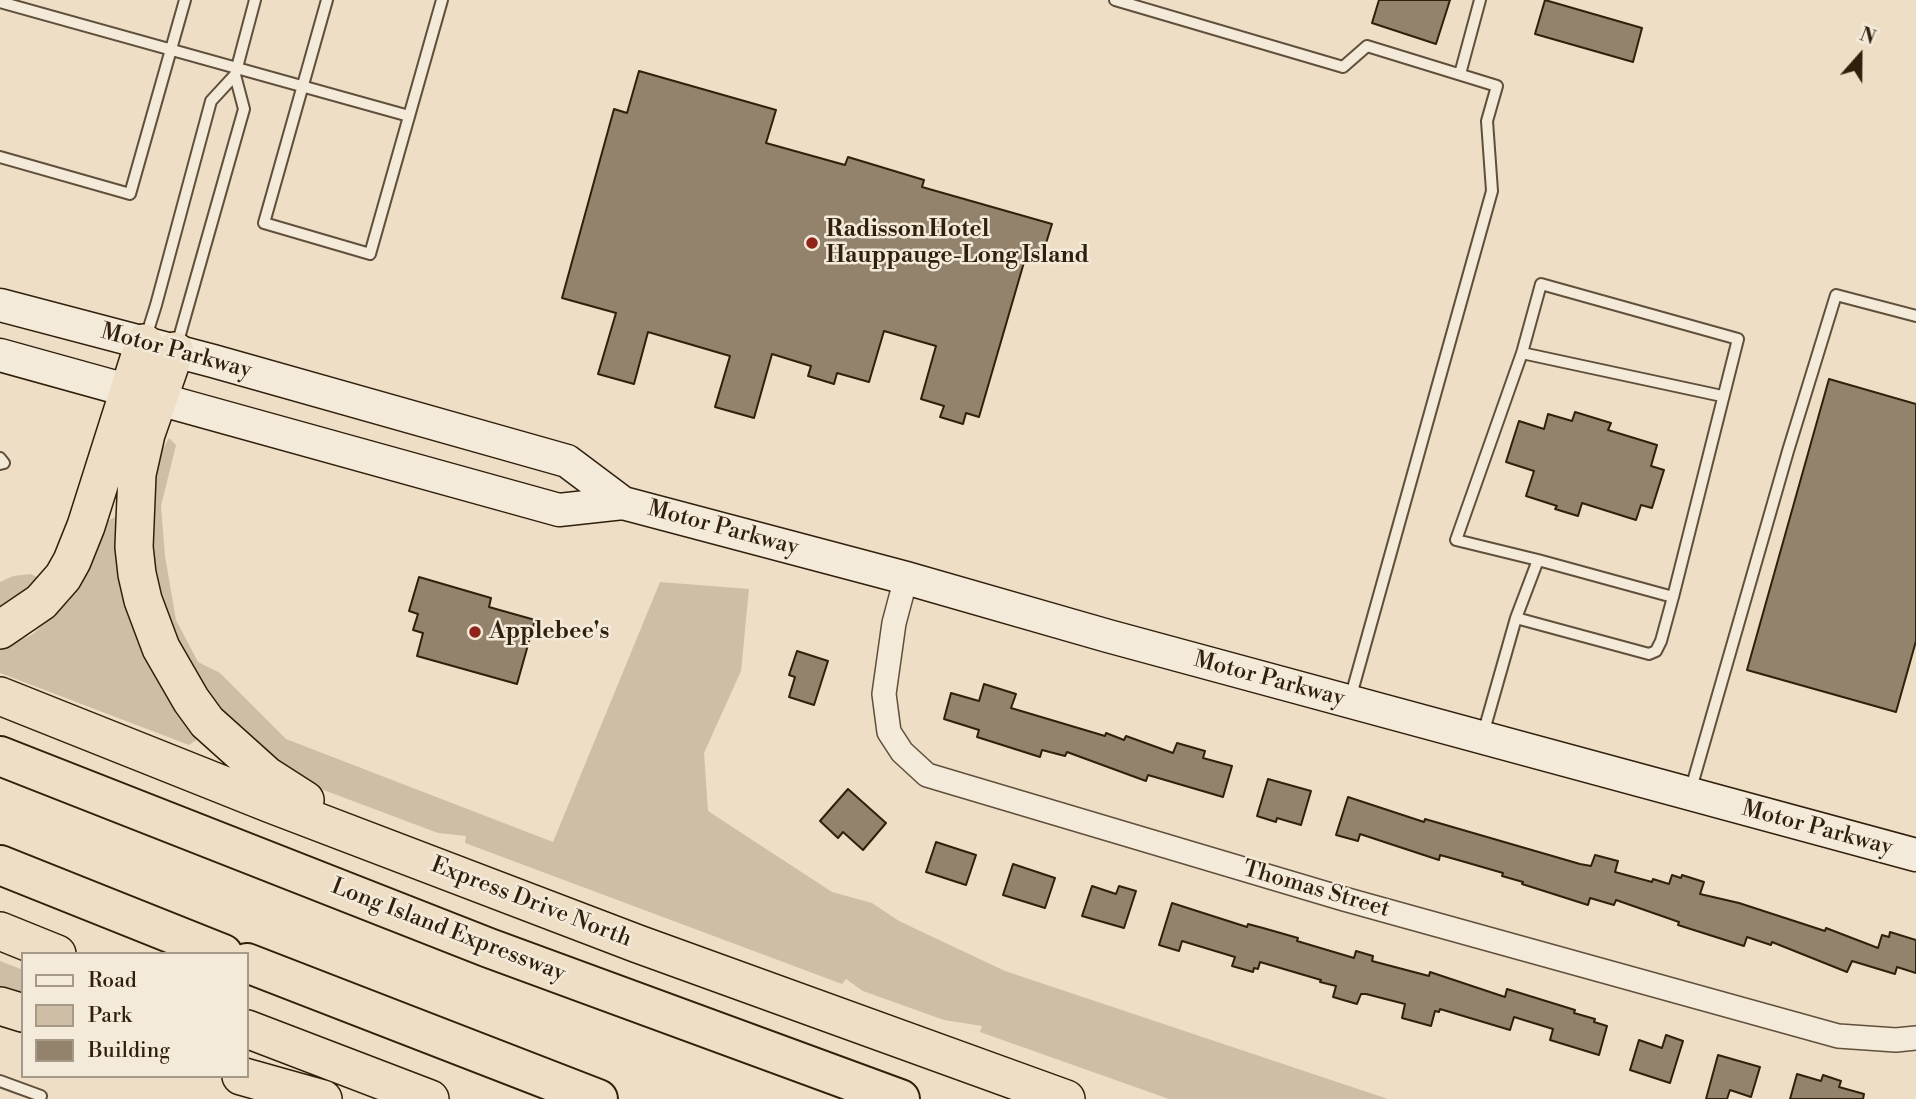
<!DOCTYPE html>
<style>
body{margin:0}
#map{position:relative;width:1916px;height:1099px;overflow:hidden;background:#eedec6;font-family:"Libre Bodoni",serif}
canvas{display:block}
.legend{position:absolute;left:21px;top:952px;width:228px;height:126px;box-sizing:border-box;background:#f4eada;border:2px solid #a69987;margin:0;padding:9px 12px;list-style:none;font-size:21px;color:#301f0b}
.legend li{display:flex;align-items:center;gap:14px;height:35px}
.legend b{width:35px;border:2px solid #a69987}
.north{position:absolute;left:1825px;top:21px;width:70px;height:70px;-webkit-text-stroke:5px #f4eada;paint-order:stroke;rotate:21deg;font-size:19px;font-weight:700;line-height:28px;text-align:center;color:#301f0b}
.north::after{content:'';display:block;margin:auto;width:24px;height:32px;background:#301f0b;clip-path:polygon(50% 0,100% 100%,50% 72%,0 100%)}
</style>
<div id="map">
<canvas width="1916" height="1099"></canvas>
<ul class="legend">
<li><b style="height:9px;background:#f4eada"></b>Road</li>
<li><b style="height:19px;background:#cebea6"></b>Park</li>
<li><b style="height:19px;background:#93826c"></b>Building</li>
</ul>
<div class="north">N</div>
</div>
<script>
const c = document.querySelector('canvas').getContext('2d');
c.lineJoin = 'round';
function paint(path, color) { c.fillStyle = color; c.fill(path, 'evenodd'); }
const toPath = rows => new Path2D(rows.map(r => 'M' + r).join(''));
function strokePath(path, color, width, dash) { c.strokeStyle = color; c.lineWidth = width; c.lineCap = dash ? 'butt' : 'round'; c.setLineDash(dash || []); c.stroke(path); }
function label(font, color, halo, rows, align = 'center') {
  c.font = font + ' "Libre Bodoni",serif'; c.lineWidth = 5; c.setLineDash([]); c.textBaseline = 'middle'; c.strokeStyle = halo; c.fillStyle = color; for (const [text, x, y, turn = 0] of rows) {
    c.save(); c.translate(x, y); c.rotate((+turn || 0) * Math.PI / 180); c.textAlign = isNaN(turn) ? turn : align; if (halo) c.strokeText(text, 0, 0); c.fillText(text, 0, 0); c.restore();
  }
}
paint(toPath([
 [169,438,176,445,161,506,165,556,176,620,198,662,220,673,286,739,553,842,660,582,749,589,741,671,704,753,708,811,832,892,872,903,899,921,1005,971,1388,1099,1169,1099,980,1032,982,1026,944,1020,863,991,846,979,842,984,465,843,466,836,438,833,313,786,266,756,193,683,153,579,147,524,156,461],
 [117,516,136,632,164,692,199,738,189,745,0,673,0,650,33,634,69,601,90,565,103,523],
 [31,574,45,581,0,611,0,582,13,576],
 [0,961,23,970,23,1004,0,997]
]), '#cebea6');
const building = toPath([
 [1379,0,1450,0,1436,44,1372,23,1379,0],
 [1545,0,1642,28,1633,62,1535,34,1545,0],
 [639,71,776,110,766,143,845,165,848,157,924,180,922,187,1052,224,1042,256,1027,252,979,417,966,413,963,424,940,417,944,406,921,399,936,346,884,331,869,382,837,373,834,384,808,376,811,366,772,354,754,418,715,407,730,356,648,332,634,384,598,374,616,313,562,298,614,109,627,113,639,71],
 [1829,379,1916,404,1916,641,1896,712,1747,670,1829,379],
 [1575,412,1611,423,1608,430,1657,445,1651,466,1664,470,1652,508,1641,505,1636,520,1582,503,1578,516,1555,509,1557,506,1526,496,1534,471,1506,462,1519,421,1544,429,1548,414,1572,421,1575,412],
 [419,577,491,598,489,607,535,620,517,684,417,656,423,633,413,630,418,614,409,611,419,577],
 [797,651,828,661,814,705,789,697,795,677,789,675,797,651],
 [984,684,1016,694,1011,708,1105,736,1106,733,1124,740,1126,736,1173,753,1177,743,1205,751,1203,758,1232,766,1223,797,1148,775,1146,781,1067,752,1065,756,1042,750,1040,757,977,737,979,730,944,719,951,693,979,701,984,684],
 [1268,779,1311,791,1301,825,1277,818,1276,822,1257,816,1268,779],
 [848,789,886,823,863,850,843,832,838,838,820,821,848,789],
 [1348,797,1424,822,1425,819,1580,864,1591,866,1595,855,1618,861,1615,872,1652,882,1653,879,1669,884,1672,875,1681,878,1682,875,1704,882,1700,894,1739,903,1825,931,1826,928,1878,948,1882,935,1889,937,1890,932,1916,940,1916,973,1897,967,1895,974,1852,961,1847,972,1772,942,1771,945,1747,937,1744,946,1678,925,1679,922,1616,900,1614,905,1590,898,1588,905,1522,884,1523,882,1502,876,1503,873,1458,860,1440,855,1439,860,1360,834,1358,841,1336,835,1348,797],
 [936,842,976,855,966,885,926,872,936,842],
 [1013,864,1055,878,1045,908,1003,895,1013,864],
 [1092,886,1116,894,1119,886,1136,891,1124,928,1082,916,1092,886],
 [1172,903,1247,927,1248,924,1263,928,1298,938,1297,941,1354,958,1356,951,1373,956,1372,961,1429,976,1430,972,1505,997,1507,989,1575,1010,1574,1013,1595,1019,1594,1022,1607,1026,1599,1055,1550,1040,1553,1029,1514,1017,1510,1030,1440,1009,1439,1012,1435,1011,1431,1026,1402,1018,1405,1004,1366,994,1361,994,1357,1004,1333,997,1336,986,1320,982,1321,980,1260,962,1258,969,1254,968,1253,972,1232,966,1235,957,1182,941,1179,951,1159,945,1172,903],
 [1666,1035,1683,1041,1670,1083,1630,1070,1639,1040,1662,1048,1666,1035],
 [1718,1055,1760,1067,1751,1097,1730,1090,1727,1099,1706,1099,1718,1055],
 [1797,1074,1821,1081,1823,1075,1841,1081,1839,1087,1864,1094,1863,1099,1790,1099,1797,1074]
]);
paint(building, '#93826c');
strokePath(building, '#301f0b', 2);
const service = toPath([
 [327,0,264,223,370,254,442,0],
 [1115,0,1343,67,1367,46,1497,86,1487,121,1492,191,1350,699],
 [0,2,409,116],
 [1460,74,1480,0],
 [0,157,130,194,185,0],
 [1541,284,1738,339,1673,597,1538,560,1456,540,1522,353,1541,284],
 [146,337,156,305,211,101,235,75,255,0],
 [177,345,244,109,235,75],
 [1522,353,1722,396],
 [0,458,4,463,0,464],
 [1516,618,1649,654,1656,651,1661,641,1673,597],
 [1483,734,1516,618,1538,560],
 [1690,792,1788,451,1836,295,1916,316],
 [0,1081,41,1096]
]);
const minor = toPath([
 [906,578,894,623,884,694,889,732,902,752,927,775,1344,899,1838,1036,1896,1040,1916,1038]
]);
const secondary = toPath([
 [0,305,213,361,567,461,623,503],
 [0,355,559,510,623,503,906,578,1108,636,1916,855]
]);
const trunk = toPath([
 [175,351,146,434,137,474,134,547,137,574,143,600,161,648,191,700,207,722,266,775,305,800],
 [0,630,41,602,63,577,72,561,86,526,144,343],
 [0,696,271,804,638,944,1066,1099],
 [0,931,57,954],
 [0,1006,23,1013],
 [247,1029,430,1099],
 [241,1076,323,1099]
]);
const motorway = toPath([
 [0,756,489,948,900,1099],
 [0,865,223,954],
 [247,963,598,1099]
]);
strokePath(service, '#604f3a', 14);
strokePath(minor, '#604f3a', 26);
strokePath(secondary, '#301f0b', 35);
strokePath(trunk, '#301f0b', 40);
strokePath(motorway, '#301f0b', 42);
strokePath(service, '#f4eada', 10);
strokePath(minor, '#f4eada', 23);
strokePath(secondary, '#f4eada', 32);
strokePath(trunk, '#eedec6', 37);
strokePath(motorway, '#eedec6', 38);
for (const [x, y, r, color] of [
 [812,243,7,"#8f2418"],
 [475,632,7,"#8f2418"]
]) { const dot = new Path2D(); dot.arc(x, y, r, 0, 2 * Math.PI); c.fillStyle = color; c.fill(dot); strokePath(dot, '#f4eada', 2.5); }
label('bold 23px', '#301f0b', '#f4eada', [
 ["Radisson Hotel",826,230],
 ["Hauppauge-Long Island",826,256],
 ["Applebee's",489,632]
], 'left');
label('23px', '#301f0b', '#f4eada', [
 ["Motor Parkway",176,352,15],
 ["Motor Parkway",723,529,15],
 ["Motor Parkway",1269,680,15],
 ["Motor Parkway",1817,829,15],
 ["Thomas Street",1316,890,16],
 ["Express Drive North",531,903,21],
 ["Long Island Expressway",448,931,21]
]);
</script>
